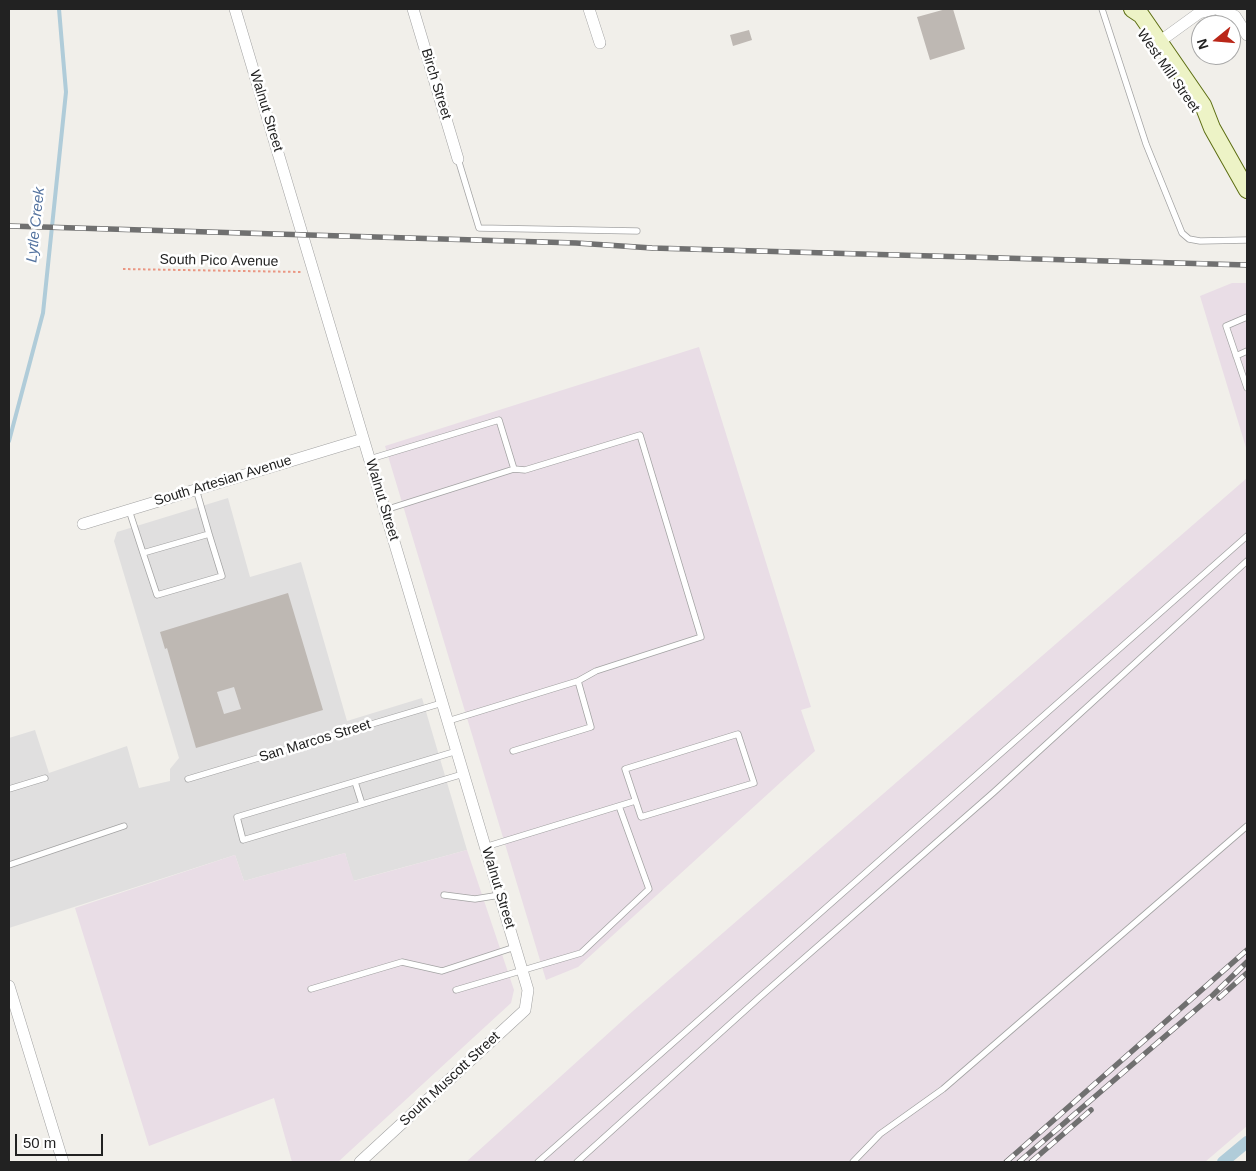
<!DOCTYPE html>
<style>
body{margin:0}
#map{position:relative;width:1256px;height:1171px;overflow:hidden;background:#f1efea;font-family:Arial,sans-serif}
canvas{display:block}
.frame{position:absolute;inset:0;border:10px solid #222;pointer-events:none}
.north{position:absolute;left:1191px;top:15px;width:50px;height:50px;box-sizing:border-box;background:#fff;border:1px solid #a7a7a7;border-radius:50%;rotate:253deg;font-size:14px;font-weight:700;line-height:20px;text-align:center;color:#222}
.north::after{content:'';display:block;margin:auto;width:18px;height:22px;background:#ba2719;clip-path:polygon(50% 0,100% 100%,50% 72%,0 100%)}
.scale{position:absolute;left:15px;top:1134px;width:88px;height:22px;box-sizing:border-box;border:2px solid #222;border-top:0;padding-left:6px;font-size:15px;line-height:18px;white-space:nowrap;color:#222;-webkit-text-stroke:4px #fff;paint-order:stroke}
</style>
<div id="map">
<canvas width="1256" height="1171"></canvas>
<div class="frame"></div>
<div class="north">N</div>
<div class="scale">50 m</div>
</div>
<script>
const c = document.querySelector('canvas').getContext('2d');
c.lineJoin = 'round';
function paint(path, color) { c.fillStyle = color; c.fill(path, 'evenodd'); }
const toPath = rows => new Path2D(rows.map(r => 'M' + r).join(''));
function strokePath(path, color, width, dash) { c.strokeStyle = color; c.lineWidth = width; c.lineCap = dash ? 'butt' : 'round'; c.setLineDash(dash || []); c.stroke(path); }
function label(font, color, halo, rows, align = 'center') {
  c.font = font + ' Arial,sans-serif'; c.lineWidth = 5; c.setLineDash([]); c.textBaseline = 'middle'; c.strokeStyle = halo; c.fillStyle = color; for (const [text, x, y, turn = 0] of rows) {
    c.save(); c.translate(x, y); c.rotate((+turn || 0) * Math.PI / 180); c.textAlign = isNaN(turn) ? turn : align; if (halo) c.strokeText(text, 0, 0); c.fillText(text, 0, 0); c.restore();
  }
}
paint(toPath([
 [228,498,250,577,301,562,347,721,422,698,467,850,353,881,345,853,244,881,235,855,9,928,9,738,35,730,49,773,127,746,139,788,170,781,170,769,179,758,114,541,117,532]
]), '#e0dfdf');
paint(toPath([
 [1232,283,1247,283,1247,451,1200,296],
 [699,347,811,707,801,710,815,751,578,967,546,980,385,446],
 [1247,478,1247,1126,1205,1162,466,1162,633,1011],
 [467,850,514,990,511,1003,338,1162,292,1162,274,1098,149,1146,75,908,235,855,244,881,345,853,354,881]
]), '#e9dde6');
strokePath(toPath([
 [9,441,43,313,66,92,59,9]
]), '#b0ccd9', 4);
strokePath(toPath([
 [1223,1162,1247,1142]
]), '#b0ccd9', 12);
paint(toPath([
 [946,9,953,9,965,49,930,60,917,17],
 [749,30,752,40,733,46,730,35],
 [288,593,323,710,196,748,167,648,165,649,160,632],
 [234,687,241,709,224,714,217,692]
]), '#beb8b3');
const lane = toPath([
 [1102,9,1146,144,1182,233,1189,239,1200,241,1247,240],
 [458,159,479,228,637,231],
 [1247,317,1226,326,1247,388],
 [1236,356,1247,351],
 [370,459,499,420,514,469,385,510],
 [514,469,525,470,640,435,701,637,596,671,578,681],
 [196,489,209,534],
 [129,510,143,553,157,595,222,576,209,534,143,553],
 [448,721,578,681,591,727,513,751],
 [738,734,754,783,641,817,625,769,738,734],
 [457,751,237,817,243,840,463,774],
 [188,779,442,703],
 [355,782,362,804],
 [9,789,45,778],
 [485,847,635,801],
 [9,865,124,826],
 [444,895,475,899,500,895],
 [311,989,402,962,442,971,515,947],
 [456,990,581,953,649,889,619,806],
 [538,1162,1247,536],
 [577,1162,761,996,994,792,1247,561],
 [853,1162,880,1134,943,1089,1247,826]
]);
const street = toPath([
 [235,9,528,990,525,1010,360,1162],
 [413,9,458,159],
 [589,9,600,43],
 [1217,9,1235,16,1247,35],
 [1159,42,1199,13,1215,9],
 [83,524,363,439],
 [9,986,63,1162]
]);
const secondary = toPath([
 [1132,9,1141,15,1203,105,1212,128,1247,190]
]);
strokePath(lane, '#a3a3a3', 7);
strokePath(street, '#a3a3a3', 12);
strokePath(secondary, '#5d6e13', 18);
strokePath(toPath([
 [123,269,301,272]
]), '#ea9682', 2, [2.5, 2.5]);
strokePath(lane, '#fff', 5.5);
strokePath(street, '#fff', 11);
strokePath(secondary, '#edf3c6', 16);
const rail = toPath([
 [9,226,576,243,652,248,1247,265],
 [1219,998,1247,973],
 [1006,1162,1247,950],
 [1019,1162,1213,995,1247,962],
 [1031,1162,1091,1110]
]);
strokePath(rail, '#707070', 5.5);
strokePath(rail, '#fff', 4, [11]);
label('14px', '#222', '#fff', [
 ["West Mill Street",1168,71,55],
 ["Birch Street",436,84,73],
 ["Walnut Street",266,111,73],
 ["South Pico Avenue",219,261,1],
 ["South Artesian Avenue",223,481,-17],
 ["Walnut Street",382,500,73],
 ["San Marcos Street",315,741,-17],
 ["Walnut Street",498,888,73],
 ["South Muscott Street",450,1079,-43]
]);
label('italic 15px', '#5574a0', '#fff', [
 ["Lytle Creek",36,225,-84]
]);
</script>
